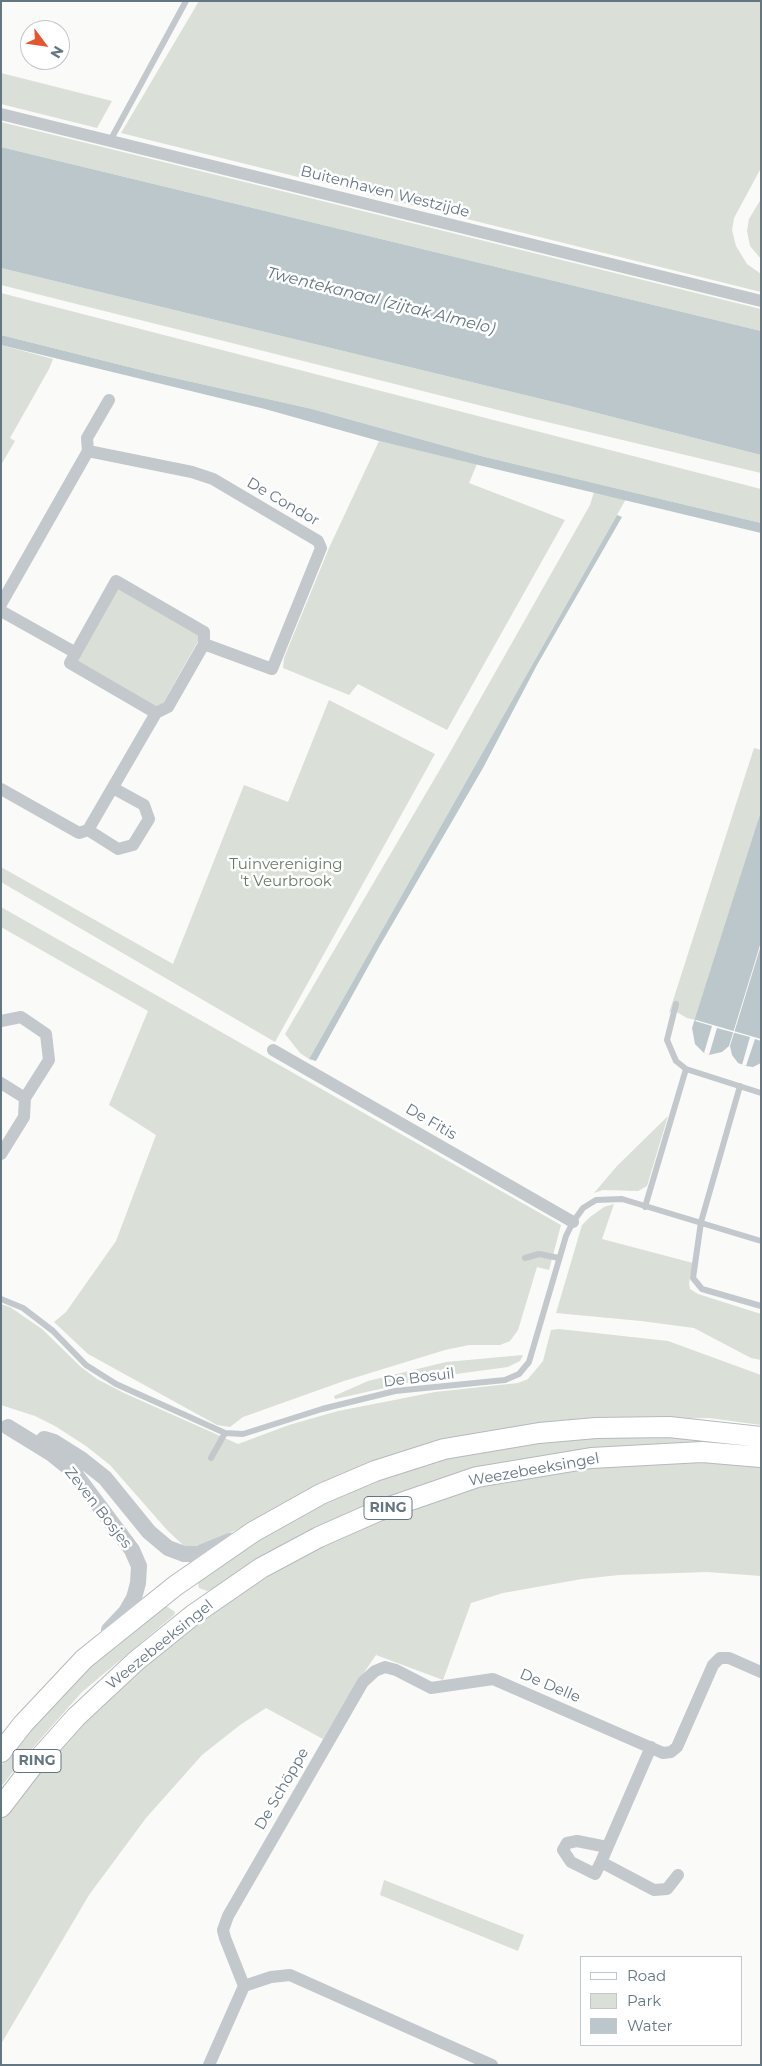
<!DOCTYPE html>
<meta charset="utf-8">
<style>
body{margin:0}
#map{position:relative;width:762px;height:2066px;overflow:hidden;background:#fafaf8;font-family:Montserrat,sans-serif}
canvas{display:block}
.frame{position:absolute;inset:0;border:2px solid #657683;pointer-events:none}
.legend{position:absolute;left:580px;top:1956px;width:162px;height:90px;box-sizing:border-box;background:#fff;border:1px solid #c1c8cd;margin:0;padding:6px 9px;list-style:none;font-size:15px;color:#657683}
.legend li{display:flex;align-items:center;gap:10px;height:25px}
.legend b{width:25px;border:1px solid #c1c8cd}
.north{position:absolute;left:20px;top:20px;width:50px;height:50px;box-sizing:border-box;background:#fff;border:1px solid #c1c8cd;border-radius:50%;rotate:121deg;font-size:14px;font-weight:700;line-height:20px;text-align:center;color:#657683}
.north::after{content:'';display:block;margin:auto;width:18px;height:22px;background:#e4572e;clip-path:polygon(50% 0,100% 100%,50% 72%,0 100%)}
</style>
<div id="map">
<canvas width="762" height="2066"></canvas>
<div class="frame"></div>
<ul class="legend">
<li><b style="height:6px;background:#fff"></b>Road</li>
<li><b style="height:14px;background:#dadfd7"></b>Park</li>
<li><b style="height:14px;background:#bbc7cb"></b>Water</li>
</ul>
<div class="north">N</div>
</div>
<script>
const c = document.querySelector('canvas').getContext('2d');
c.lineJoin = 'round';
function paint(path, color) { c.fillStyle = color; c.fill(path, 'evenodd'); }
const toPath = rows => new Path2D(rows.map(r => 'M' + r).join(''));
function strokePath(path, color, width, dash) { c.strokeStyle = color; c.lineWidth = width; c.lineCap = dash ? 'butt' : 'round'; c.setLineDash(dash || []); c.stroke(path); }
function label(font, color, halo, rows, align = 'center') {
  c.font = font + ' Montserrat,sans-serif'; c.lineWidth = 5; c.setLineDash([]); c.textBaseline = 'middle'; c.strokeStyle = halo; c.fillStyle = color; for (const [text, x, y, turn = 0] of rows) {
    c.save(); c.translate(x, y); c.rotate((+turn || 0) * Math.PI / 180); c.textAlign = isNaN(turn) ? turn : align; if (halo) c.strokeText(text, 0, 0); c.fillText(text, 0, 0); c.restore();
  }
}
paint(toPath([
 [199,1,761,1,761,168,734,218,732,230,736,246,747,264,761,274,761,292,121,133],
 [1,73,112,101,97,128,1,104],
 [1,122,761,309,761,331,1,147],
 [761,199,761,259,750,246,747,231,749,219],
 [1,268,566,405,761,455,761,473,526,417,1,285],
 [1,293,761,489,761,523,481,456,312,409,161,375,1,335],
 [1,345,53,359,49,369,10,438,15,441,1,465],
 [379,441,477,464,469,483,565,520,447,730,358,684,349,695,283,668,284,658,329,548],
 [594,492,626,499,309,1059,300,1053,285,1034,449,754,590,505],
 [118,587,201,636,162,705,155,707,76,662],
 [329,700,435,754,275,1042,1,882,1,867,173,964,244,785,288,802],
 [754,748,761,750,761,811,696,1020,687,1018,673,1010,669,1013],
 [1,907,561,1225,549,1270,537,1267,518,1330,510,1341,500,1345,469,1345,445,1350,344,1381,243,1417,230,1427,217,1425,88,1354,54,1322,66,1312,116,1241,156,1135,109,1105,148,1011,1,927],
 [668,1116,647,1186,638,1191,603,1190,594,1193,617,1166],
 [614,1204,602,1239,693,1263,689,1283,690,1289,698,1294,761,1314,761,1360,751,1358,694,1328,641,1321,556,1313,582,1225,590,1217,604,1207],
 [1,1304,10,1307,42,1329,81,1367,97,1379,124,1393,238,1444,289,1425,338,1411,435,1392,518,1383,528,1379,543,1361,551,1330,559,1329,668,1341,761,1375,761,1425,709,1418,595,1420,317,1488,211,1543,189,1547,184,1546,167,1530,110,1465,86,1446,55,1426,35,1416,1,1405],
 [523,1355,520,1361,508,1367,434,1377,335,1399,334,1396,368,1381,446,1362],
 [670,1432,703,1440,701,1445,641,1445,594,1449,551,1454,506,1463,219,1587,207,1591,199,1588,198,1583,204,1576,252,1543,300,1516,373,1481,429,1462,513,1444],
 [644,1459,761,1462,761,1576,707,1572,619,1575,582,1579,503,1593,471,1603,443,1680,376,1655,355,1686,323,1739,266,1708,240,1725,202,1755,146,1818,89,1895,1,2044,1,1820,69,1734,137,1669,237,1595,308,1553,376,1520,471,1487],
 [162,1603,175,1612,174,1615,82,1692,22,1760,1,1787,1,1766,62,1690],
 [384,1880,524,1935,518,1951,380,1895]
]), '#dadfd7');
paint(toPath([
 [1,147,761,331,761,455,566,405,1,268],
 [1,335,161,375,312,409,481,456,761,523,761,533,379,441,265,409,1,345],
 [617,515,622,517,537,665,483,768,379,947,316,1061,309,1059],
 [761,811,761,942,729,1046,722,1052,709,1055,704,1053,695,1044,692,1028],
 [761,945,761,1063,753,1067,746,1066,738,1063,732,1055,730,1046]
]), '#bbc7cb');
paint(toPath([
 [696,1020,761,1039,761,1041,755,1039,746,1066,742,1065,750,1037,717,1028,709,1055,704,1053,712,1026,695,1021]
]), '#fafaf8');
const primary = toPath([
 [1,1752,23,1724,84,1659,175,1586,253,1532,321,1494,375,1471,444,1449,539,1433,596,1428,669,1427,761,1437],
 [1,1807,34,1764,76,1717,136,1661,193,1615,261,1568,319,1537,378,1511,477,1477,591,1458,702,1452,761,1457]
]);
strokePath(primary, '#b5babe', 22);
strokePath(toPath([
 [110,141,186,1],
 [676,1004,667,1040,676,1061,686,1069,761,1093],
 [740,1086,701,1222,693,1278,702,1289,761,1306],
 [645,1207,686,1069],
 [525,1258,539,1254,559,1258],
 [1,1299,23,1308,53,1331,86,1365,116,1384,225,1433,243,1434,322,1409,395,1391,505,1380,519,1374,529,1362,566,1236,573,1222,583,1208,596,1200,622,1199,761,1241],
 [211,1458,225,1433]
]), '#c3c8cc', 6);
strokePath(toPath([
 [1,114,761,301],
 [1,604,88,451,87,438,109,400],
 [1,611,76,653],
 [156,713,70,663,116,581,204,632,204,644],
 [1,789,79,833,88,830,156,713,168,707,204,644,272,669,321,548,318,541,213,479,192,472,88,451],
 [88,830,118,849,133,845,149,819,144,805,113,788],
 [1,1021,21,1017,46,1034,49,1060,25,1098,24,1117,1,1154],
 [273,1050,573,1222],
 [1,1083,25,1098],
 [607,1847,577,1841,567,1843,563,1850,571,1862,595,1874,601,1862,651,1747],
 [601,1862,654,1890,667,1889,678,1875],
 [244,1986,271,1977,290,1975,492,2065],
 [209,2065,244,1986,225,1938,223,1930,228,1916,363,1682,375,1671,385,1667,396,1670,431,1688,493,1679,663,1753,671,1752,677,1747,713,1665,720,1658,729,1658,761,1672]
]), '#c3c8cc', 12);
strokePath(toPath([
 [8,1427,52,1454,73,1471,132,1550,139,1566,138,1583,134,1598,126,1612,109,1630],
 [44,1439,54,1442,81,1459,105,1478,149,1532,168,1548,184,1554,198,1554,230,1541]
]), '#c3c8cc', 16);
strokePath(primary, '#fff', 20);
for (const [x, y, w] of [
 [388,1508,48],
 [37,1761,48]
]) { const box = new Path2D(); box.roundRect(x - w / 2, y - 11.5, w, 23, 4); c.fillStyle = '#fff'; c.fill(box); strokePath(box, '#657683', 1); }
label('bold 14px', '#657683', null, [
 ["RING",388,1508],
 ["RING",37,1761]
]);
label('15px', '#657683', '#fff', [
 ["Buitenhaven Westzijde",385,192,14],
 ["De Condor",283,502,30],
 ["De Fitis",431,1122,30],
 ["De Bosuil",419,1378,-7],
 ["Weezebeeksingel",534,1470,-10],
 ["Zeven Bosjes",98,1508,52],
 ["Weezebeeksingel",160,1645,-39],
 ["De Delle",550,1686,23],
 ["De Schöppe",282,1789,-60]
]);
label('15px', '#687a64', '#fff', [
 ["Tuinvereniging",286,865],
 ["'t Veurbrook",286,882]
]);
label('italic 16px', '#60757c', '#fff', [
 ["Twentekanaal (zijtak Almelo)",381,301,14]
]);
</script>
